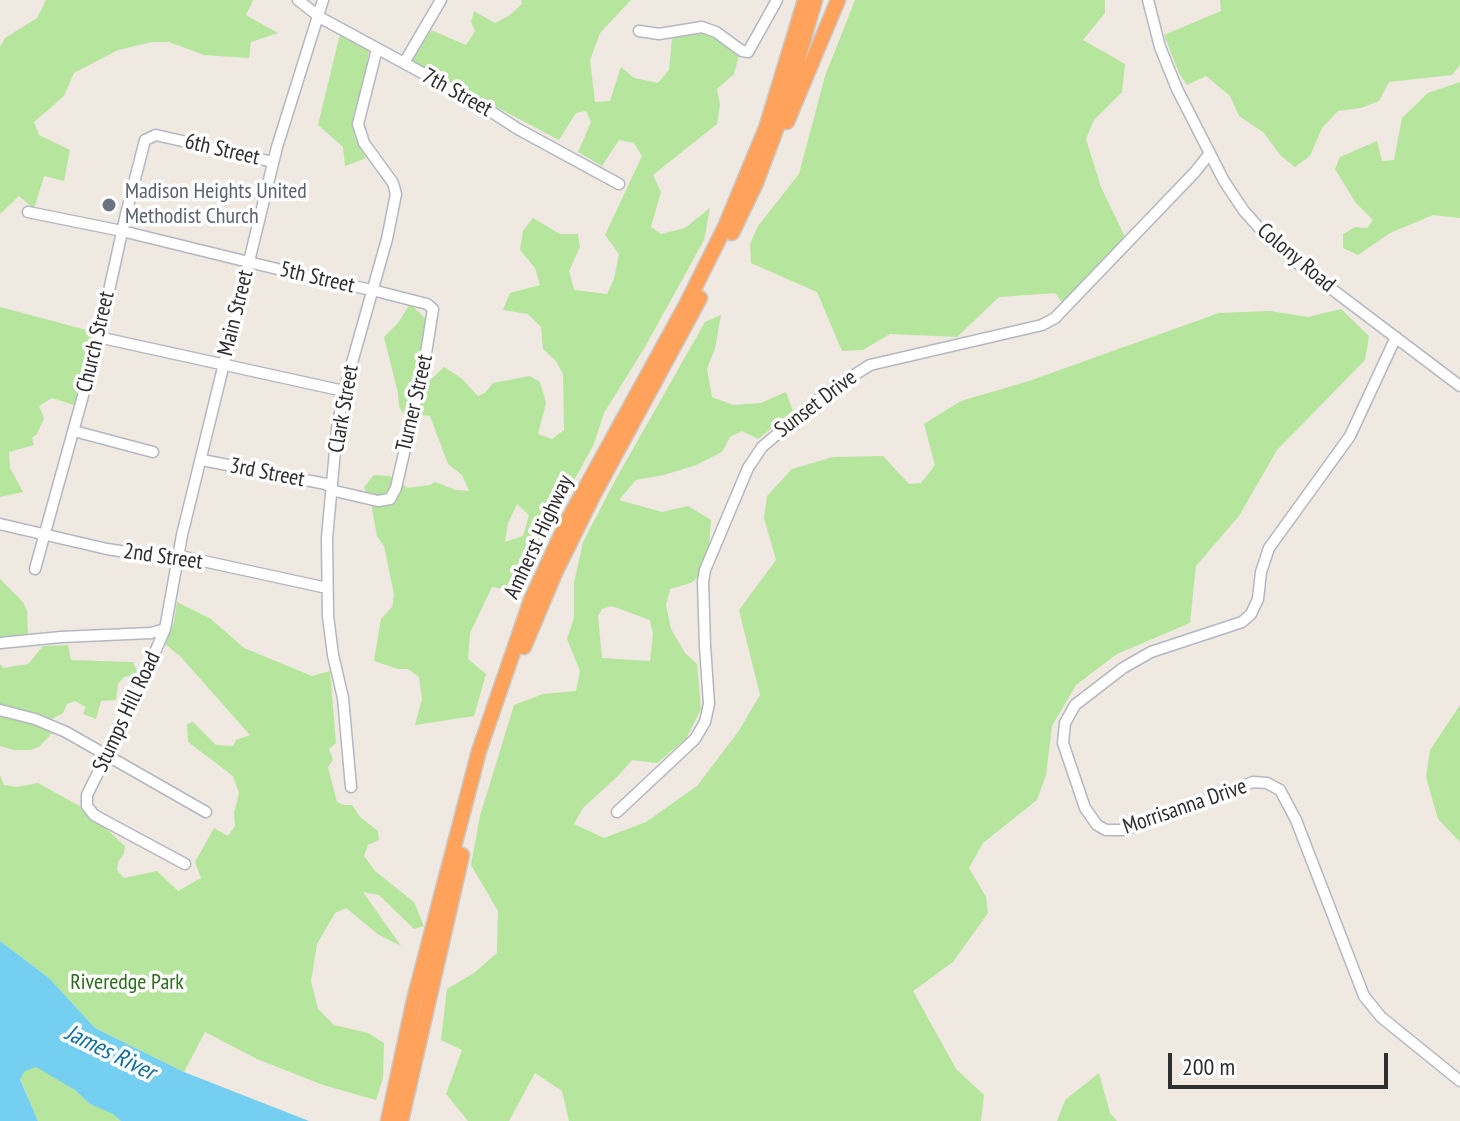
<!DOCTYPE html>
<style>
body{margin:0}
#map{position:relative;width:1460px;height:1121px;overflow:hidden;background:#efe9e1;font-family:"PT Sans Narrow",sans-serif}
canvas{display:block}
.scale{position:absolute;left:1168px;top:1053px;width:220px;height:36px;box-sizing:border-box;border:4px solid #2e2e2e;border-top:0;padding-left:10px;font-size:24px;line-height:28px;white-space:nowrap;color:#2e2e2e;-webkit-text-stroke:6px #fff;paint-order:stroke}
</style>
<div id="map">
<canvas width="1460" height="1121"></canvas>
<div class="scale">200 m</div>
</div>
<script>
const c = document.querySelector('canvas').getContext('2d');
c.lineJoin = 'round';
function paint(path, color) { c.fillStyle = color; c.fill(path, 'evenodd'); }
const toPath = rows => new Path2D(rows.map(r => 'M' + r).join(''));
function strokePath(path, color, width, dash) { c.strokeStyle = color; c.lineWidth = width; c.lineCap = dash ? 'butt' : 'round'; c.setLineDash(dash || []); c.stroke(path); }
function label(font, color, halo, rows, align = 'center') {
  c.font = font + ' "PT Sans Narrow",sans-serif'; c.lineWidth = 7; c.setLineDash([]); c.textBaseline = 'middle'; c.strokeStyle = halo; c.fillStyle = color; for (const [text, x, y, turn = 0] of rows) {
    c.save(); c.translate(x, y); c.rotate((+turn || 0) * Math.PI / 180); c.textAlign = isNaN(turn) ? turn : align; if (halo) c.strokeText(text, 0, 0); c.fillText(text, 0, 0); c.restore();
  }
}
paint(toPath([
 [46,0,253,0,246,15,278,33,251,42,249,58,204,55,169,42,152,42,118,50,74,73,64,96,34,122,39,135,70,150,64,181,44,176,34,209,19,196,0,214,0,47,5,38,37,18],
 [521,0,631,0,600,33,590,60,595,102,610,101,621,67,634,78,658,83,669,70,672,39,684,34,707,34,739,55,734,74,717,89,720,105,717,124,653,175,661,192,651,227,661,234,685,228,710,208,704,240,645,347,604,413,593,446,544,535,519,591,492,587,470,633,468,659,486,674,474,716,415,725,422,699,419,677,408,669,398,669,374,661,381,619,392,607,394,595,384,546,377,536,371,503,364,487,374,475,390,476,408,488,430,485,435,482,456,490,469,491,462,475,448,464,430,416,403,413,399,407,398,393,384,337,398,323,410,304,427,320,418,367,427,383,444,367,461,378,478,396,485,393,493,383,530,376,540,382,546,403,538,434,552,439,564,430,563,374,556,361,543,349,541,327,528,314,503,310,510,293,540,285,535,268,520,250,523,231,533,218,560,234,578,234,580,247,569,271,574,290,607,294,614,279,619,254,605,235,642,156,634,143,619,140,602,166,578,152,591,122,586,111,576,113,559,140,411,62,431,30,466,45,475,31,471,22,474,11,495,23,510,15,522,4],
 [517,504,529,515,523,536,505,542,508,523],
 [855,0,1105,0,1105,13,1083,40,1125,64,1122,92,1094,120,1086,139,1101,187,1126,239,1064,305,1055,293,999,297,957,337,890,334,863,350,842,351,817,292,751,263,750,244,758,226,799,174,825,76],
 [1220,0,1460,0,1460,65,1452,75,1389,82,1379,101,1361,108,1338,111,1322,128,1310,156,1295,167,1281,156,1263,132,1239,116,1230,96,1206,76,1187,85,1179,73,1164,35,1221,11],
 [340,34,369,51,365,78,353,116,355,138,366,158,345,166,343,147,318,125],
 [1460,82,1460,218,1433,215,1390,233,1358,255,1343,248,1343,234,1355,227,1367,228,1373,220,1355,202,1335,169,1340,157,1377,141,1382,161,1394,160,1402,118,1428,93],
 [0,307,94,332,77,406,52,398,39,406,44,418,37,434,32,438,34,445,9,452,10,468,23,492,0,497],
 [1341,309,1369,336,1365,360,1277,450,1239,516,1196,566,1190,623,1117,654,1076,685,1052,726,1046,775,1037,800,983,843,969,868,986,897,988,913,953,962,913,991,956,1069,984,1095,981,1121,569,1121,562,1091,535,1073,509,1121,468,1121,446,1094,462,1050,441,1040,447,989,474,973,497,953,498,911,471,865,480,816,514,705,543,694,576,691,580,671,567,639,574,618,574,583,583,542,617,477,705,322,721,315,715,348,707,369,712,397,733,405,761,403,786,392,793,411,758,439,742,431,730,437,722,452,696,465,664,475,636,480,619,500,662,512,688,506,711,520,709,545,698,577,691,583,670,589,666,605,671,629,685,653,697,664,701,709,686,739,657,763,632,760,618,776,583,808,574,824,604,838,646,822,697,786,738,732,760,695,739,610,776,560,764,518,767,496,792,469,833,457,883,456,909,484,921,483,935,465,924,424,961,401,1029,381,1219,313,1270,311,1308,317],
 [612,606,650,620,653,634,650,661,602,658,598,616,602,609],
 [0,579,23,602,27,611,28,636,0,638],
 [177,602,211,619,244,648,312,676,330,671,336,743,329,749,333,760,328,767,337,802,343,805,352,805,360,817,378,831,379,840,368,845,364,856,375,871,414,902,424,926,414,929,379,895,363,892,401,946,379,935,346,908,335,913,317,944,311,981,318,1009,334,1025,368,1033,384,1043,383,1078,376,1100,323,1085,257,1059,205,1032,184,1072,95,1028,49,978,0,941,0,775,4,785,17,787,38,783,85,809,125,846,124,854,118,862,117,870,124,878,157,871,178,891,201,878,195,862,214,828,228,836,235,826,234,813,239,793,233,776,188,742,187,724,193,722,216,745,233,746,236,740,250,735,180,656,165,644,174,622],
 [68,645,71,660,133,662,138,674,124,677,118,684,116,700,101,701,96,719,83,714,86,707,75,701,67,704,63,713,49,721,0,707,0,664,3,668,28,664,43,646],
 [1460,705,1460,842,1438,819,1426,777,1430,750],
 [0,713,32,721,53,732,39,747,30,750,14,750,0,746],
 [36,1066,75,1090,90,1104,113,1114,121,1121,38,1121,20,1078,25,1071],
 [1099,1073,1110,1113,1117,1121,1057,1121,1065,1100]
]), '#b6e59e');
paint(toPath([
 [0,941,49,978,95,1028,184,1072,309,1121,121,1121,113,1114,90,1104,75,1090,36,1067,25,1071,20,1079,38,1121,0,1121]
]), '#75cff0');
const minor = toPath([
 [298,0,321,18,476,102,518,129,619,184],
 [1148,0,1160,47,1177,89,1224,181,1244,211,1271,241,1292,259,1460,386],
 [639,31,659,34,702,27,716,32,742,51,748,52,777,0],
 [404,63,441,0],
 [28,212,122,231,314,278,372,290,427,304,433,309,424,366,396,488,390,499,378,501,335,491,326,484,202,460],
 [98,337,344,391],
 [1396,337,1350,436,1269,548,1261,572,1258,599,1251,614,1242,622,1151,652,1123,668,1075,705,1065,723,1063,743,1085,808,1097,825,1106,830,1125,830,1253,782,1267,783,1280,790,1296,820,1364,996,1381,1017,1460,1081],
 [74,431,153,452],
 [0,524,107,549,171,559,180,556,327,588],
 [35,569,97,345,126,214,145,140,156,135,273,162],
 [0,643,61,637,151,633,165,629],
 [0,710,35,719,66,732,206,812],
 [351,787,343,698,333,655,328,616,327,538,337,429,344,391,387,239,396,194,393,183,364,143,358,124,377,49],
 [617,812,695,739,705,722,709,704,705,646,703,582,705,570,748,468,762,447,826,393,870,365,1042,325,1055,318,1195,172,1210,153],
 [185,864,94,815,87,806,87,795,137,694,165,629,182,535,277,147,323,0]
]);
const highway = toPath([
 [787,122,838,0],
 [732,233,756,183,783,111,815,0],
 [524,647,555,573,593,496,700,298],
 [388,1121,414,1000,479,751,531,600,569,518,687,303,725,227,766,128,805,0],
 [401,1121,462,855]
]);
strokePath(minor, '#b4b7c1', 13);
strokePath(highway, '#c9c9c9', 17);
strokePath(minor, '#fff', 10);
strokePath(highway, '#ffa35c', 14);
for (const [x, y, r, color] of [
 [109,205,8,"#6b7280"]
]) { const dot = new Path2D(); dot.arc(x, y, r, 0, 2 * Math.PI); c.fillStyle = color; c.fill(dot); strokePath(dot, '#fff', 3); }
label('22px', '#2e2e2e', '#fff', [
 ["7th Street",457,93,29],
 ["6th Street",222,150,13],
 ["Colony Road",1296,258,40],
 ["5th Street",317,278,13],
 ["Main Street",236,313,-76],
 ["Church Street",96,342,-77],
 ["Turner Street",415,403,-77],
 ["Sunset Drive",816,404,-37],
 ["Clark Street",344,409,-80],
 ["3rd Street",267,473,11],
 ["Amherst Highway",539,537,-65],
 ["2nd Street",163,557,8],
 ["Stumps Hill Road",127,712,-65],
 ["Morrisanna Drive",1185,807,-19]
]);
label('22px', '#5b616d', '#fff', [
 ["Madison Heights United",125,192],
 ["Methodist Church",125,217]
], 'left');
label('22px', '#2c6e1b', '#fff', [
 ["Riveredge Park",127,983]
]);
label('italic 24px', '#0d6fa3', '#fff', [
 ["James River",110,1053,26]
]);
</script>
